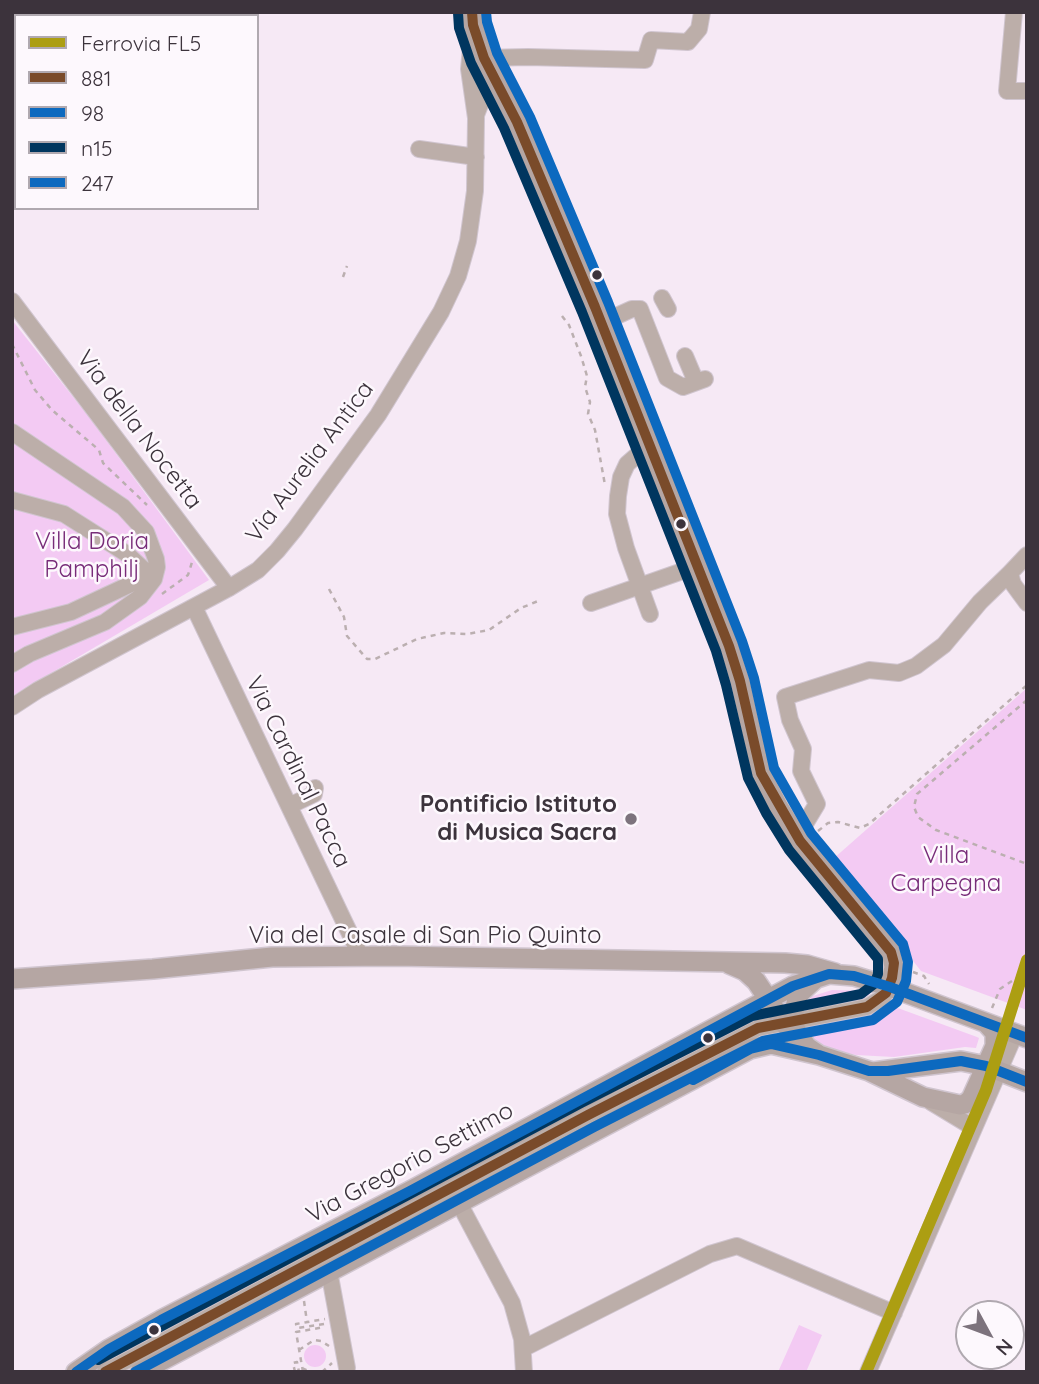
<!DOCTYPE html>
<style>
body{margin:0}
#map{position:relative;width:1039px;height:1384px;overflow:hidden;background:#f6e9f5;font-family:Quicksand,sans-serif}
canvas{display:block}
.frame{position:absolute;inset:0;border:14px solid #3c333c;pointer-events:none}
.legend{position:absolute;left:14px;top:14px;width:245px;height:196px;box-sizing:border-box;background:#fdf8fd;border:2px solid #b0a9b0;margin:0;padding:9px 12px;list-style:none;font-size:21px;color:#3c333c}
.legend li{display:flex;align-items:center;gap:14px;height:35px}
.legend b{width:35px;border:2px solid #b0a9b0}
.north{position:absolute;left:955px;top:1300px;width:70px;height:70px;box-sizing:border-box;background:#fdf8fd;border:2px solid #b0a9b0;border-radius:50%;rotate:131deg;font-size:19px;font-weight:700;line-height:28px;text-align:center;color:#3c333c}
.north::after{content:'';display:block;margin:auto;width:24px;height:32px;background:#7d737d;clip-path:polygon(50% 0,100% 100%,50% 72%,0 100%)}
</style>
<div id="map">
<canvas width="1039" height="1384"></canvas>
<div class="frame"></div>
<ul class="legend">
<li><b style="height:9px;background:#ac9e12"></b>Ferrovia FL5</li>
<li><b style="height:9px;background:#7a4b2a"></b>881</li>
<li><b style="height:9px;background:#0c69bf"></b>98</li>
<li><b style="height:9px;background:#00365f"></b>n15</li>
<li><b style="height:9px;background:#0c69bf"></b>247</li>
</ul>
<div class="north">N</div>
</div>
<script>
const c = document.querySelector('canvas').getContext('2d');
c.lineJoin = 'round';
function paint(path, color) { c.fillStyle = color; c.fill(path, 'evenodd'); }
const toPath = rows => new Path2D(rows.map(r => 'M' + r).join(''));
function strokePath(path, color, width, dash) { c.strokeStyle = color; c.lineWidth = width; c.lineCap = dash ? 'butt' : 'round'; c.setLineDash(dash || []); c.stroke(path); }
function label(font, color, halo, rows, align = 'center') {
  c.font = font + ' Quicksand,sans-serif'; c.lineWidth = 5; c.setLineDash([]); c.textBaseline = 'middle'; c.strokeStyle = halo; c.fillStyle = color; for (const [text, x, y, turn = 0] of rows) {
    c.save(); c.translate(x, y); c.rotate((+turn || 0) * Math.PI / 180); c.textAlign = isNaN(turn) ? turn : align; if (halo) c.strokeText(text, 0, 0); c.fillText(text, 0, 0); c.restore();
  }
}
paint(toPath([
 [12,12,33,12,34,16,16,16,16,102,12,102],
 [12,320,89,417,209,580,12,696],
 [1027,688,1027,1010,921,971,833,859],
 [832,990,869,991,870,994,863,999,803,1014,807,1000,813,996],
 [895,1007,977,1037,979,1038,976,1048,965,1047,894,1057,856,1055,841,1052,818,1043,807,1032,805,1025],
 [799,1325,822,1335,806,1372,778,1372],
 '304 1356a11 11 0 1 1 22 0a11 11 0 1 1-22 0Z'
]), '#f3caf3');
const minor = toPath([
 [1014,12,1007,91,1027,91],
 [484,58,528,57,645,60,651,40,688,42,699,29,702,12],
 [476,115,485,92,497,84],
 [419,149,476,157],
 [662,298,668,309],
 [12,301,229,588],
 [601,323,632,309,640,309,667,378,683,387,705,379],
 [685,356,696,382],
 [12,432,123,507,146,532,156,559,157,567,154,579,140,597,105,622,29,654,12,664],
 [12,500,64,514,127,554,154,579],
 [1027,555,1010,573,1013,584,1027,603],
 [591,603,697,566],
 [194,607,361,957],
 [650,614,626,548,617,514,618,496,621,477,627,464,635,457,653,450],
 [12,627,71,612,133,583,154,579],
 [12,707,38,690,229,588,258,570,277,551,295,529,378,415,441,312,458,276,468,241,475,191,476,118,469,69,473,27],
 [289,806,314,794,315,788],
 [797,837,817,804,801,771,803,749,790,720,785,697,869,670,899,673,916,666,944,645,980,602,1010,573],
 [931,1102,974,1128],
 [459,1203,512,1303,522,1339,524,1372],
 [329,1271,347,1368],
 [524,1348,710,1254,737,1246,894,1313],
 [105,1372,588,1115,758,1028,867,1007,882,998,890,987],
 [868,1372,1015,1034]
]);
const major = toPath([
 [472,12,473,25,484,58,517,122,595,307,729,646,740,681,761,773,778,806,800,841,891,952,894,967,890,987],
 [729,964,745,971,756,981,784,1023,795,1036],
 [12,979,153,969,272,957,395,956,785,963,807,965,835,973],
 [814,980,799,994,794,1010,795,1029,807,1047,819,1055,869,1071,923,1097,960,1105,965,1104,971,1099,995,1046,995,1033,986,1023],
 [873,1072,961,1061,986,1066,1027,1082],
 [76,1372,109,1349,161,1320,410,1191,793,986,829,974,854,976,890,987,1027,1038],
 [140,1372,750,1049,771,1044,819,1055]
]);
strokePath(minor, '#d0c5cf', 18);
strokePath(major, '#d0c5cf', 22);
strokePath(toPath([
 [343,277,347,266],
 [562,316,569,325,581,356,587,376,585,387,590,402,588,414,595,430,605,485],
 [12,344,35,390,52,410,99,450,103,463,147,505],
 [329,589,344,617,347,636,367,659,375,659,417,639,444,633,467,634,489,630,521,608,538,601],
 [162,594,188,575,192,562],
 [1027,700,917,794,914,807,918,817,936,830,1027,864],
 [818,831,828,823,838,822,860,828,869,824,1027,685],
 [913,972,924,976,929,984],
 [992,1008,1000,989,1027,971],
 [304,1301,307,1322],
 [324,1324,297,1328,296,1324,325,1319],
 [299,1350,314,1340,321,1341,329,1346],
 [302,1368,310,1372],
 [295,1372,293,1363,297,1362,299,1372],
 [303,1372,296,1332,325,1327],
 [322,1372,332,1363]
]), '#bbafb0', 2.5, [5, 5]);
strokePath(minor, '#bcaea9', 16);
strokePath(major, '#b5a6a3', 19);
strokePath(toPath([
 [105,1372,588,1115,758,1028,867,1007,886,993,892,978,894,963,891,952,800,841,761,773,740,681,729,646,595,307,517,122,484,58,473,25,472,12]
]), '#7a4b2a', 10);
strokePath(toPath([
 [135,1372,594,1127,763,1041,873,1020,897,1002,906,981,908,962,903,944,811,833,774,768,754,678,742,641,608,302,530,117,497,53,487,22,486,12]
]), '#0c69bf', 10);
strokePath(toPath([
 [98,1360,581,1103,752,1016,861,994,874,984,878,974,878,959,789,850,766,813,748,778,726,685,716,651,582,312,504,128,471,63,459,28,458,13]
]), '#00365f', 10);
strokePath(toPath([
 [693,1080,750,1049,771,1044,819,1055,869,1071,888,1071,961,1061,986,1066,1027,1082],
 [76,1372,109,1349,161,1320,410,1191,793,986,829,974,854,976,890,987,1027,1038]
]), '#0c69bf', 10);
strokePath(toPath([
 [866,1372,986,1090,1027,960]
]), '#ac9e12', 12);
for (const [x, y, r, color] of [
 [597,275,6,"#3c333c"],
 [681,524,6,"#3c333c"],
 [631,819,7,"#7d737d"],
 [708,1038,6,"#3c333c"],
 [154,1330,6,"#3c333c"]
]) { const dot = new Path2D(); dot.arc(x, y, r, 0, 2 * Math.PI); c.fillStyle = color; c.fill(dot); strokePath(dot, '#fdf8fd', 2.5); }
label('24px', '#3c333c', '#fdf8fd', [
 ["Via della Nocetta",139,430,53],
 ["Via Aurelia Antica",310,462,-53],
 ["Via Cardinal Pacca",298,772,64],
 ["Via del Casale di San Pio Quinto",425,936],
 ["Via Gregorio Settimo",410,1163,-28]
]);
label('24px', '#782c79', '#fdf8fd', [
 ["Villa Doria",92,542],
 ["Pamphilj",92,570],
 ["Villa",946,856],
 ["Carpegna",946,884]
]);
label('bold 24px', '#3c333c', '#fdf8fd', [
 ["Pontificio Istituto",617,805],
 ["di Musica Sacra",617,833]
], 'right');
</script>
